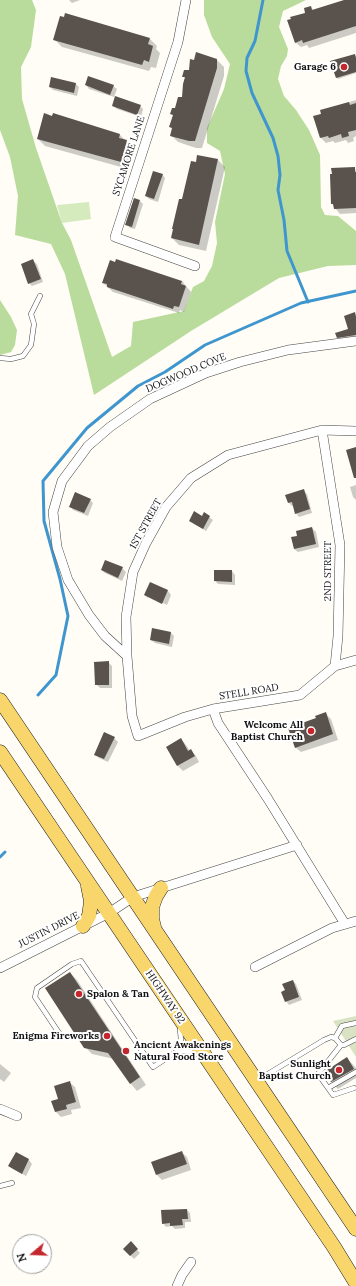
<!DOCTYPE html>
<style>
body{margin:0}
#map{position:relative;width:356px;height:1286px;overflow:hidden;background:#fffdf5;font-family:Lora,serif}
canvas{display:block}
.north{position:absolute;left:12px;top:1234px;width:40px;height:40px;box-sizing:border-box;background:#fff;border:1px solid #a0a0a0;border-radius:50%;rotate:251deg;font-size:11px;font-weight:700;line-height:16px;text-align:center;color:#111}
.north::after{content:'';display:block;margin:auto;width:14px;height:18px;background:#c4262e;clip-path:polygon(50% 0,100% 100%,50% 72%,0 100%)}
</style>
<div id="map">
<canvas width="356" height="1286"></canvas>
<div class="north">N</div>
</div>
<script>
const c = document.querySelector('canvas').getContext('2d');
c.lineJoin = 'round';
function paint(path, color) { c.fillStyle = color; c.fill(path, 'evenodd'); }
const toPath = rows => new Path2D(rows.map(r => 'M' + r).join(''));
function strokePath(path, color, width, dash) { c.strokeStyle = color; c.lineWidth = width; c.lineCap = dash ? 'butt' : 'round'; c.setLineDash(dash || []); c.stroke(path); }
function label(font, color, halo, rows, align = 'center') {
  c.font = font + ' Lora,serif'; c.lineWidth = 4; c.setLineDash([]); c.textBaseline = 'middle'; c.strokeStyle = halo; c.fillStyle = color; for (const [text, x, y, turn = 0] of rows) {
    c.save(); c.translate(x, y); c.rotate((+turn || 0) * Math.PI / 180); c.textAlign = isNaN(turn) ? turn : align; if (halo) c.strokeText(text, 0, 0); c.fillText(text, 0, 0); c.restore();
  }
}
paint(toPath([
 [89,202,91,219,62,223,57,205]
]), '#d5ebbd');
paint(toPath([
 [0,0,32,0,36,10,31,47,21,67,22,99,36,148,62,223,71,240,112,357,131,346,133,322,184,311,193,287,204,281,212,266,217,243,215,222,225,174,220,151,207,143,207,128,224,89,230,64,212,37,204,15,204,0,306,0,283,11,279,27,288,49,287,56,281,66,278,79,284,96,296,110,309,130,320,155,321,207,325,215,338,216,356,231,356,265,328,266,279,278,191,331,94,395,65,274,51,244,15,235,18,196,10,157,0,130],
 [0,300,11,317,17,330,15,345,11,352,0,355]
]), '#b9dc9c');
paint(toPath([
 [356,1016,356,1057,333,1021]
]), '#d9e3c4');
paint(toPath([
 [69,0,80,0,72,3],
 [345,0,356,0,356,33,309,48,307,45,301,47,295,42,306,13,311,7,314,11],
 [66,14,150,39,157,46,156,49,160,53,156,68,151,67,149,71,62,47,55,40],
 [354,55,356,57,356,73,338,79,337,78],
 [217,60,224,67,224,76,202,148,196,148,178,142,171,135,173,129,174,116,172,114,183,98,185,78,183,76,190,71],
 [51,78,76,84,79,87,77,96,53,90,50,87],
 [86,85,113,86,117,89,114,97,89,89],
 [356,100,356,136,353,138,354,141,348,143,346,140,335,143,333,141,326,143,321,138,314,117,339,105],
 [113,106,140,106,143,109,141,117,117,109],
 [110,132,120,135,133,148,128,169,45,146,38,139],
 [218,160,225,167,206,251,179,245,172,238,183,201,196,163],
 [354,168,356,170,356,213,340,214,335,208,334,206,332,203],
 [162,174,165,178,158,202,149,199,146,196],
 [140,201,143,204,135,229,130,228,126,224],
 [33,261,37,264,43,282,32,286,29,283],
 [182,281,191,292,184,312,180,310,179,313,113,292,103,283],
 [354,313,356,315,356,338,341,340,338,337,349,330],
 [356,485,356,500,353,497,350,487],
 [303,491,307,494,312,513,299,517,296,513,294,506,292,506,289,503],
 [90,500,93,503,88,516,73,510,70,506],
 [202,517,209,517,213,520,206,531,194,524,190,521],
 [312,528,316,532,319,547,298,552,294,549,298,536],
 [122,568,126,572,122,581,105,573,102,570],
 [232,571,235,575,235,585,218,584,215,581],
 [150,583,168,591,171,595,167,605,148,596,148,598,145,595],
 [171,633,174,636,172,647,155,643,151,640],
 [108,662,112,666,112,688,100,688,96,684],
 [325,713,331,719,338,740,301,752,295,747],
 [114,738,118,742,108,762,99,758,95,755],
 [181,739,186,745,190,751,191,751,196,756,199,762,183,771,178,766],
 [70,973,77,980,146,1085,137,1091,131,1084,114,1059,92,1054,85,1047],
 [293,981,296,984,302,1000,289,1005,286,1001,286,991],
 [347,1058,356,1068,356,1078,338,1089,331,1082],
 [0,1064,11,1073,4,1082,0,1079],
 [69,1082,75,1087,81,1108,71,1110,72,1114,61,1117,56,1112,52,1102,59,1100],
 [181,1152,187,1157,191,1170,162,1180,157,1175,153,1163],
 [16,1153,29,1160,32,1164,26,1176,13,1169,9,1166],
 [187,1210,190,1213,191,1222,185,1222,185,1228,175,1229,172,1226,166,1227,163,1223],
 [131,1243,140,1253,134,1259,124,1249]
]), '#0003');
strokePath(toPath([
 [263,0,255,41,247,58,246,71,252,93,273,138,278,156,280,175,278,190,284,220,287,251,308,302],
 [38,695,56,675,68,616,60,579,44,521,43,481,87,428,138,386,165,372,205,345,301,303,356,291],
 [0,857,5,852]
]), '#3f96cf', 3);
paint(toPath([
 [344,0,356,0,356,26,303,43,302,40,295,43,287,20,291,19,290,17,305,13,304,8,311,6,312,10],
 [65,13,150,38,148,44,153,46,149,62,144,60,142,65,53,40,60,16,64,17],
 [196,52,217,59,217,68,195,141,189,141,170,136,172,128,169,127,173,115,170,114,172,108,175,108,178,97,182,97,183,84,185,77,182,77,184,70,189,70,190,59,194,60],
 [355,54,356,58,356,72,336,78,330,61],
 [88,76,114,85,110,95,85,85],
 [51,77,76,83,74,93,49,87],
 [115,96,141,105,137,115,112,106],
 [349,102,350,105,356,103,356,130,348,132,349,136,342,138,341,134,329,138,328,136,320,138,313,116,321,114,320,110],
 [44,113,52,116,53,113,120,134,119,138,127,140,121,162,37,139],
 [197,155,218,159,199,245,171,238,173,229,172,229,179,199,182,199,191,161,196,162],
 [355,167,355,172,356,172,356,208,334,209,333,204,331,204,330,174,332,174,331,168],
 [153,171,163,174,154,199,145,196],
 [134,198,140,200,132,227,125,225],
 [33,259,41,279,28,284,21,264],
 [116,259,182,281,181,284,186,286,179,307,174,306,173,309,107,287,107,284,102,283,110,260,115,262],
 [355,312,356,317,356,335,337,338,335,333,348,329,344,316],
 [356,447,356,478,354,478,346,450],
 [304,489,310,509,295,514,292,502,288,503,285,495],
 [75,492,91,499,84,513,69,507],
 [194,511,202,516,204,512,210,516,203,529,189,521],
 [312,527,316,544,294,549,291,537,297,536,296,531],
 [105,560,123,567,118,578,101,570],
 [214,570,232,570,232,582,214,581],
 [150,582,168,590,162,604,144,595],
 [152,628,171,632,169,644,150,640],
 [109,661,109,685,95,685,94,662],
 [326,712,333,734,295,748,288,728,316,718,315,716],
 [104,732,115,737,104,759,94,755],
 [181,738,188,751,191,749,195,756,177,766,166,747],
 [70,972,140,1077,130,1084,108,1053,84,1048,45,988],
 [293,980,299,997,285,1002,281,992,285,990,282,984],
 [347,1057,354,1069,331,1082,324,1072],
 [70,1081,76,1102,66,1105,67,1109,55,1112,51,1101,58,1099,54,1086],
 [182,1151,187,1164,156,1175,151,1162],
 [16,1152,29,1159,22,1174,8,1166],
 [187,1209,188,1219,182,1219,183,1225,170,1226,170,1223,162,1224,161,1210],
 [131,1241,138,1249,130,1256,123,1249]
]), '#5a524d');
const lane = toPath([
 [0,358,11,359,23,356,31,345,34,324,31,314,40,296],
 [61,1036,35,997,37,988,72,964,81,961,153,1067,176,1052,181,1041,180,1029],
 [335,1038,342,1026,356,1023],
 [341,1045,344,1045,356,1039],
 [176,1052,187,1051,200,1055],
 [258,1080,324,1040,331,1037,335,1038,341,1045,318,1074,333,1095,354,1088],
 [328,1088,356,1072],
 [0,1186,12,1183]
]);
const street = toPath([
 [186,0,178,42,115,237,195,266],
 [322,430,340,545,338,636,335,666],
 [356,431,322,430,228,455,191,478,166,507,146,543,133,572,126,617,127,656,132,716,138,736,185,717,213,709,300,695,335,666,356,660],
 [127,656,105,636,89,615,68,580,57,547,53,512,62,481,88,446,110,427,150,399,206,373,240,362,288,350,356,341],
 [213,709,218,723,268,799,345,924],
 [255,967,332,928,356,921],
 [0,968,109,913,133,897,297,845],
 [0,1109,17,1116],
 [177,1286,182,1275,191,1262]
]);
const primary = toPath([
 [0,700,356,1229],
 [0,752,334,1247,356,1283],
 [83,926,89,916,90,909,91,901,88,886],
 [154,927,152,919,152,907,156,896,161,888]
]);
strokePath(lane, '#444', 5.5);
strokePath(street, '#444', 10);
strokePath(primary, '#222', 15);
strokePath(lane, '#fff', 4.5);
strokePath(street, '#fff', 9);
strokePath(primary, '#f9d66b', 14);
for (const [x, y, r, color] of [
 [344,67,4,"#c4262e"],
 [311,731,4,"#c4262e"],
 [79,994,4,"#c4262e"],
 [107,1036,4,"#c4262e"],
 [126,1051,4,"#c4262e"],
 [339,1070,4,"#c4262e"]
]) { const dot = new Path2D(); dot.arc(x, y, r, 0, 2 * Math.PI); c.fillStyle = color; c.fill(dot); strokePath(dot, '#fff', 1.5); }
label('bold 10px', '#111', '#fff', [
 ["Garage 6",336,67],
 ["Welcome All",303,725],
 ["Baptist Church",303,737],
 ["Spalon & Tan",87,994,"left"],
 ["Enigma Fireworks",99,1036],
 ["Ancient Awakenings",134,1045,"left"],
 ["Natural Food Store",134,1057,"left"],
 ["Sunlight",331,1064],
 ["Baptist Church",331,1076]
], 'right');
label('10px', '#111', '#fff', [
 ["SYCAMORE LANE",129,156,-72],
 ["DOGWOOD COVE",186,373,-23],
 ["1ST STREET",146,524,-61],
 ["2ND STREET",328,571,-90],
 ["STELL ROAD",249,692,-9],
 ["JUSTIN DRIVE",49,930,-27],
 ["HIGHWAY 92",165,997,56]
]);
</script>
